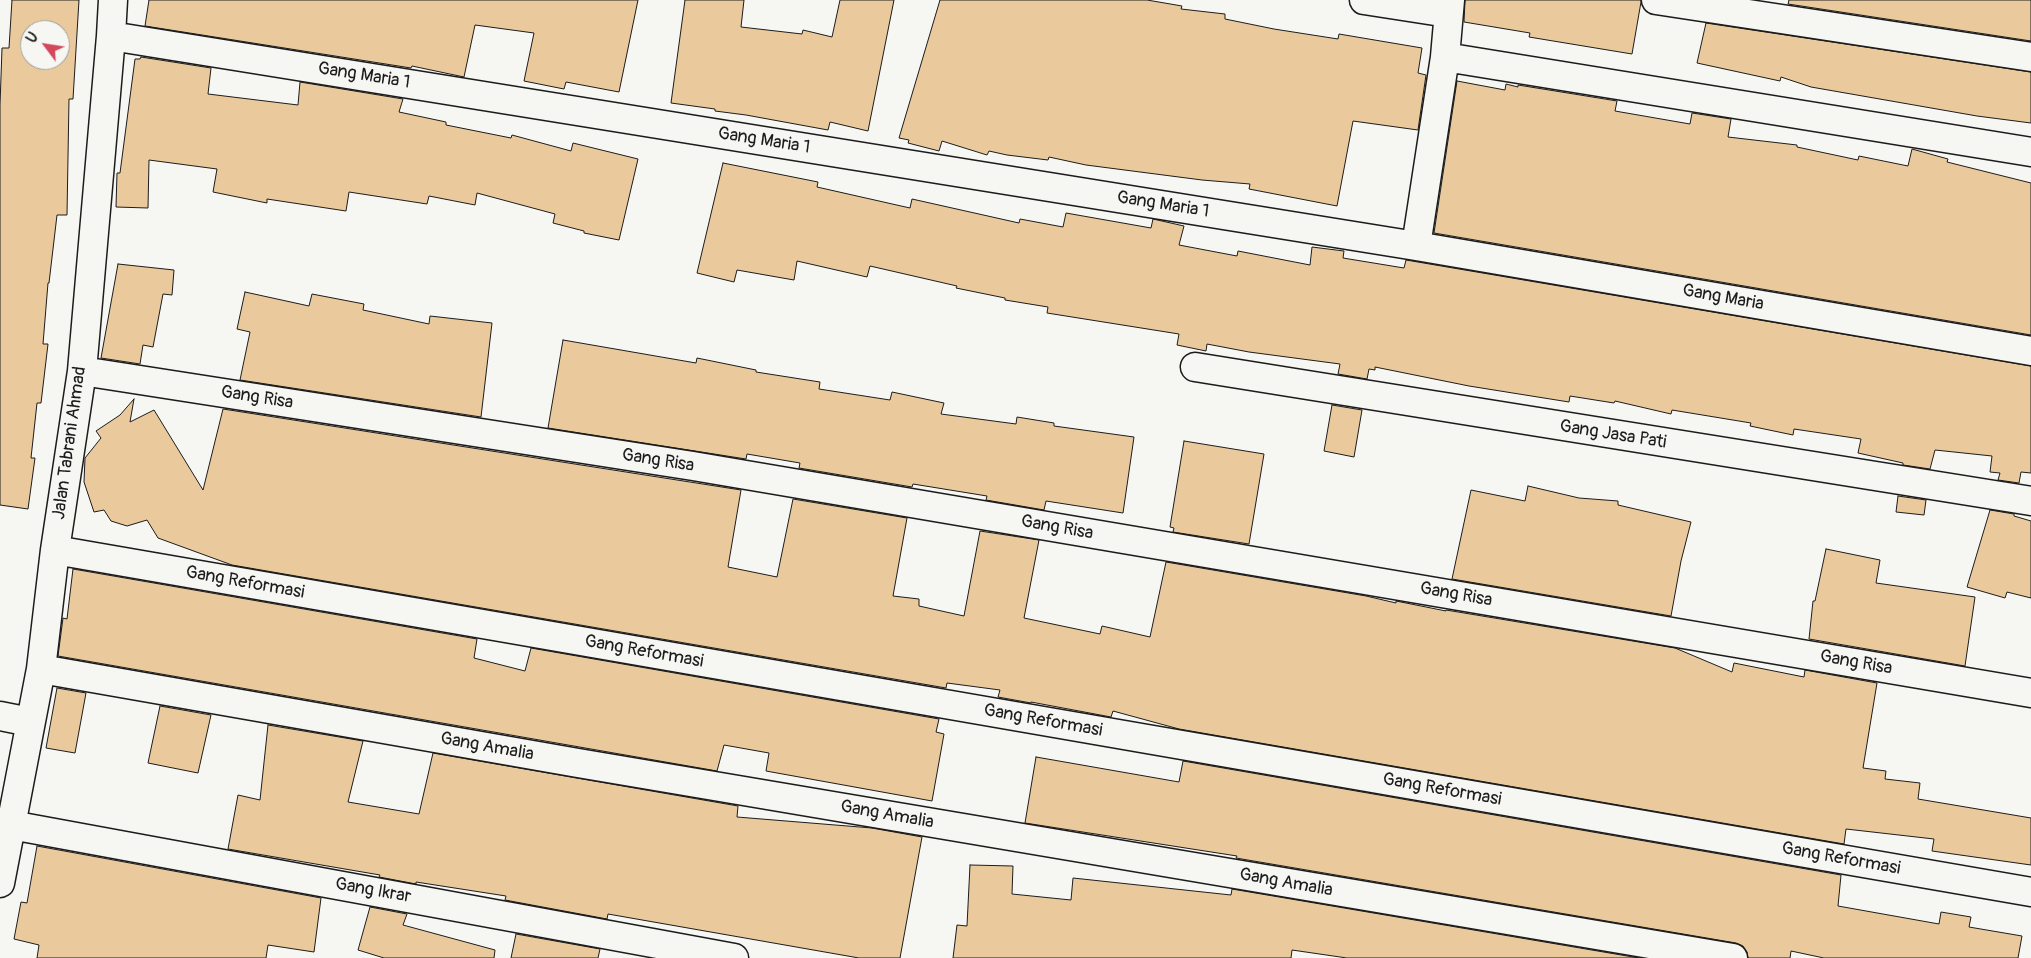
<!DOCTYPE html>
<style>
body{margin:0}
#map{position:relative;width:2031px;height:958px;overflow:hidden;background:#f6f6f2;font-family:Pangolin,sans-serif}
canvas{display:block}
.north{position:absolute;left:20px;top:20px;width:50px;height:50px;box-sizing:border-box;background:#f6f6f2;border:1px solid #9f9f9c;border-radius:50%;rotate:301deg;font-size:14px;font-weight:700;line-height:20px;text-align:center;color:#1c1c1c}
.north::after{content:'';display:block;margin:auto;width:18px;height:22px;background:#d1495b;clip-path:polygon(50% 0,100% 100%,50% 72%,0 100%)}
</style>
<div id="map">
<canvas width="2031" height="958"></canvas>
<div class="north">U</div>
</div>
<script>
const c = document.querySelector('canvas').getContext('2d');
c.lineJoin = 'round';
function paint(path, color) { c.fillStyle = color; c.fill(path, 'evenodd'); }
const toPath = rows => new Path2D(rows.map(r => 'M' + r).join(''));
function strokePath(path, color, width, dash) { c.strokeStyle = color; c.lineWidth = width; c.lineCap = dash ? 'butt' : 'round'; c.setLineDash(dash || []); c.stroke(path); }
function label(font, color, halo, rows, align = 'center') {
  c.font = font + ' Pangolin,sans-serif'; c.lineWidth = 4; c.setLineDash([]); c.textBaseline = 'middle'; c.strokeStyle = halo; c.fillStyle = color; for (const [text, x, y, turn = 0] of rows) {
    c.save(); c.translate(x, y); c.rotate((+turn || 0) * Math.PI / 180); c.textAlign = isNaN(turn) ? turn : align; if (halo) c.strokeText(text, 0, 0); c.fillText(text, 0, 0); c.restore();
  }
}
const building = toPath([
 [12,0,79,0,73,99,69,99,67,215,57,215,49,283,48,283,43,344,48,344,41,403,37,403,31,458,35,458,28,509,0,505,0,105,2,48,9,48,12,0],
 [30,30,60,30,60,60,30,60,30,30],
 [149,0,638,0,619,92,566,82,564,89,524,81,534,33,475,25,464,77,412,66,411,68,145,26,149,0],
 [685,0,744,0,741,27,802,34,803,30,832,37,840,0,894,0,868,131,830,122,828,130,746,115,715,111,715,109,671,103,685,0],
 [940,0,1147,0,1182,6,1181,9,1225,14,1225,19,1274,29,1338,39,1339,34,1422,48,1418,73,1426,75,1418,130,1353,121,1337,206,1249,189,1250,184,1202,180,1086,165,1049,157,1048,160,1007,155,989,151,987,155,942,141,939,151,908,143,909,140,899,138,940,0],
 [1465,0,1641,0,1641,2,1632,54,1529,37,1530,33,1464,22,1465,0],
 [1789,0,2031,0,2031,41,1788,4,1789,0],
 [1706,23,2031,72,2031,123,1977,116,1811,87,1781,77,1780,81,1697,63,1706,23],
 [141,57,211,68,208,94,298,105,300,82,403,99,399,112,446,122,446,125,511,138,512,135,571,151,573,143,638,159,619,240,584,233,584,231,553,223,555,214,477,193,475,205,429,196,427,204,349,192,346,211,267,199,267,203,213,192,217,169,149,160,148,208,116,207,117,173,120,173,135,59,140,59,141,57],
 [1457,81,1505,90,1506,84,1518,87,1518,85,1611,100,1617,101,1615,111,1690,124,1692,113,1731,119,1728,137,1797,145,1797,147,1858,160,1859,156,1908,166,1912,149,1948,159,1947,162,2031,183,2031,335,1434,233,1457,81],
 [723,163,818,182,817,187,910,208,912,199,1019,223,1020,219,1063,227,1066,213,1151,228,1153,219,1184,226,1179,245,1237,256,1238,251,1310,265,1312,247,1344,251,1343,258,1404,268,1406,260,2031,366,2031,473,2021,472,2019,483,1998,480,2000,473,1990,472,1992,456,1935,450,1930,469,1903,465,1903,463,1858,453,1861,439,1794,429,1793,435,1750,426,1751,423,1672,410,1671,414,1615,401,1614,403,1570,396,1569,402,1469,386,1375,367,1375,370,1369,369,1367,379,1338,374,1340,364,1249,352,1207,344,1206,351,1177,345,1179,334,1047,313,1048,307,1005,300,1005,298,956,288,957,286,870,266,867,277,797,261,794,280,737,270,734,282,697,273,723,163],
 [118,264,174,270,172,295,163,294,153,347,143,345,140,364,101,358,118,264],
 [245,292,309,306,312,294,364,304,363,310,429,324,430,316,492,323,481,417,240,380,250,332,237,329,245,292],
 [563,340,696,363,697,358,756,370,756,372,820,382,819,389,890,400,892,392,944,403,941,414,1016,424,1017,417,1054,423,1054,426,1134,437,1123,513,1046,501,1044,510,986,500,987,496,913,484,912,487,799,468,800,463,747,454,746,459,548,428,563,340],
 [134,399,130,422,154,410,203,490,223,409,741,490,728,567,777,577,793,499,907,518,893,596,919,599,919,606,964,616,980,531,1039,540,1024,618,1100,634,1102,626,1150,637,1166,562,1366,596,1396,603,1396,601,1446,611,1446,610,1675,648,1732,672,1734,663,1804,677,1805,670,1877,683,1863,768,1886,771,1885,779,1920,783,1918,799,2031,818,2031,865,1932,851,1934,839,1846,829,1844,844,1179,729,1113,711,1111,717,1031,702,1031,703,998,697,1000,690,947,683,946,688,232,565,158,538,147,520,127,526,111,521,104,510,94,512,84,482,85,458,101,438,96,431,120,415,134,399],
 [1332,405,1362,410,1354,457,1324,451,1332,405],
 [1184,441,1264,454,1249,544,1173,532,1174,528,1170,527,1184,441],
 [1528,486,1579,498,1618,501,1618,505,1691,522,1681,561,1671,616,1452,579,1471,490,1525,501,1528,486],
 [1898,496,1926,500,1924,515,1896,512,1898,496],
 [1990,510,2014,514,2014,516,2031,521,2031,598,2007,592,2005,598,1967,587,1990,510],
 [1826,549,1880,560,1876,583,1975,597,1965,666,1809,639,1813,601,1815,601,1826,549],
 [73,569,477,639,474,658,525,671,531,648,939,719,936,732,944,734,932,801,766,771,769,753,724,745,717,771,58,656,63,618,67,619,73,569],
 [57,688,86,693,75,753,46,748,57,688],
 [160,706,211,715,198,773,148,763,160,706],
 [268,725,363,741,348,802,419,814,433,753,738,806,737,817,872,828,922,837,900,958,859,958,608,914,607,919,505,900,506,896,416,882,416,884,379,877,380,875,228,849,238,795,260,800,268,725],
 [1036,757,1179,782,1183,761,1841,875,1838,906,1939,924,1941,912,1971,917,1969,927,2022,936,2018,958,1824,958,1791,951,1790,958,1748,958,1747,952,1743,946,1736,943,1236,858,1237,856,1025,823,1036,757],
 [37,846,321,898,314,952,268,945,266,958,37,958,39,945,14,939,21,902,27,903,37,846],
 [970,865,1013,866,1012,894,1071,900,1073,878,1231,895,1232,889,1639,958,1347,958,1292,950,1291,958,953,958,957,925,967,926,970,865],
 [370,907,407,914,403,925,495,950,494,958,384,958,358,950,370,907],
 [516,934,600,949,598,958,511,958,516,934]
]);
paint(building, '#eac99c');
strokePath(building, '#1c1c1c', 1);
const street = toPath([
 [1364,0,1448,13],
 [1656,0,2031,57],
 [111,36,1416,246,2031,351],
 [1445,57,2031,152],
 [1416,246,1445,57,1450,0],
 [1195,367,2031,501],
 [82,371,693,466,2031,693],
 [55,550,2031,892],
 [41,669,578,763,1733,958],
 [0,716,30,722],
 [11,825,734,958],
 [0,883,41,669,55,550,82,371,111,36,113,0]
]);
strokePath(street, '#1c1c1c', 31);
strokePath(street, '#f6f6f2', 28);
label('18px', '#1c1c1c', '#f6f6f2', [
 ["Gang Maria 1",364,76,9],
 ["Gang Maria 1",764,141,9],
 ["Gang Maria 1",1163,205,9],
 ["Gang Maria",1723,298,10],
 ["Gang Risa",257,398,9],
 ["Gang Jasa Pati",1613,435,9],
 ["Jalan Tabrani Ahmad",70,443,-82],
 ["Gang Risa",658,461,9],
 ["Gang Risa",1057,528,10],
 ["Gang Reformasi",245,583,10],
 ["Gang Risa",1456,595,10],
 ["Gang Reformasi",644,652,10],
 ["Gang Risa",1856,663,10],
 ["Gang Reformasi",1043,721,10],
 ["Gang Amalia",487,747,10],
 ["Gang Reformasi",1442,790,10],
 ["Gang Amalia",887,815,10],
 ["Gang Reformasi",1841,859,10],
 ["Gang Amalia",1286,883,10],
 ["Gang Ikrar",373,891,10]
]);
</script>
